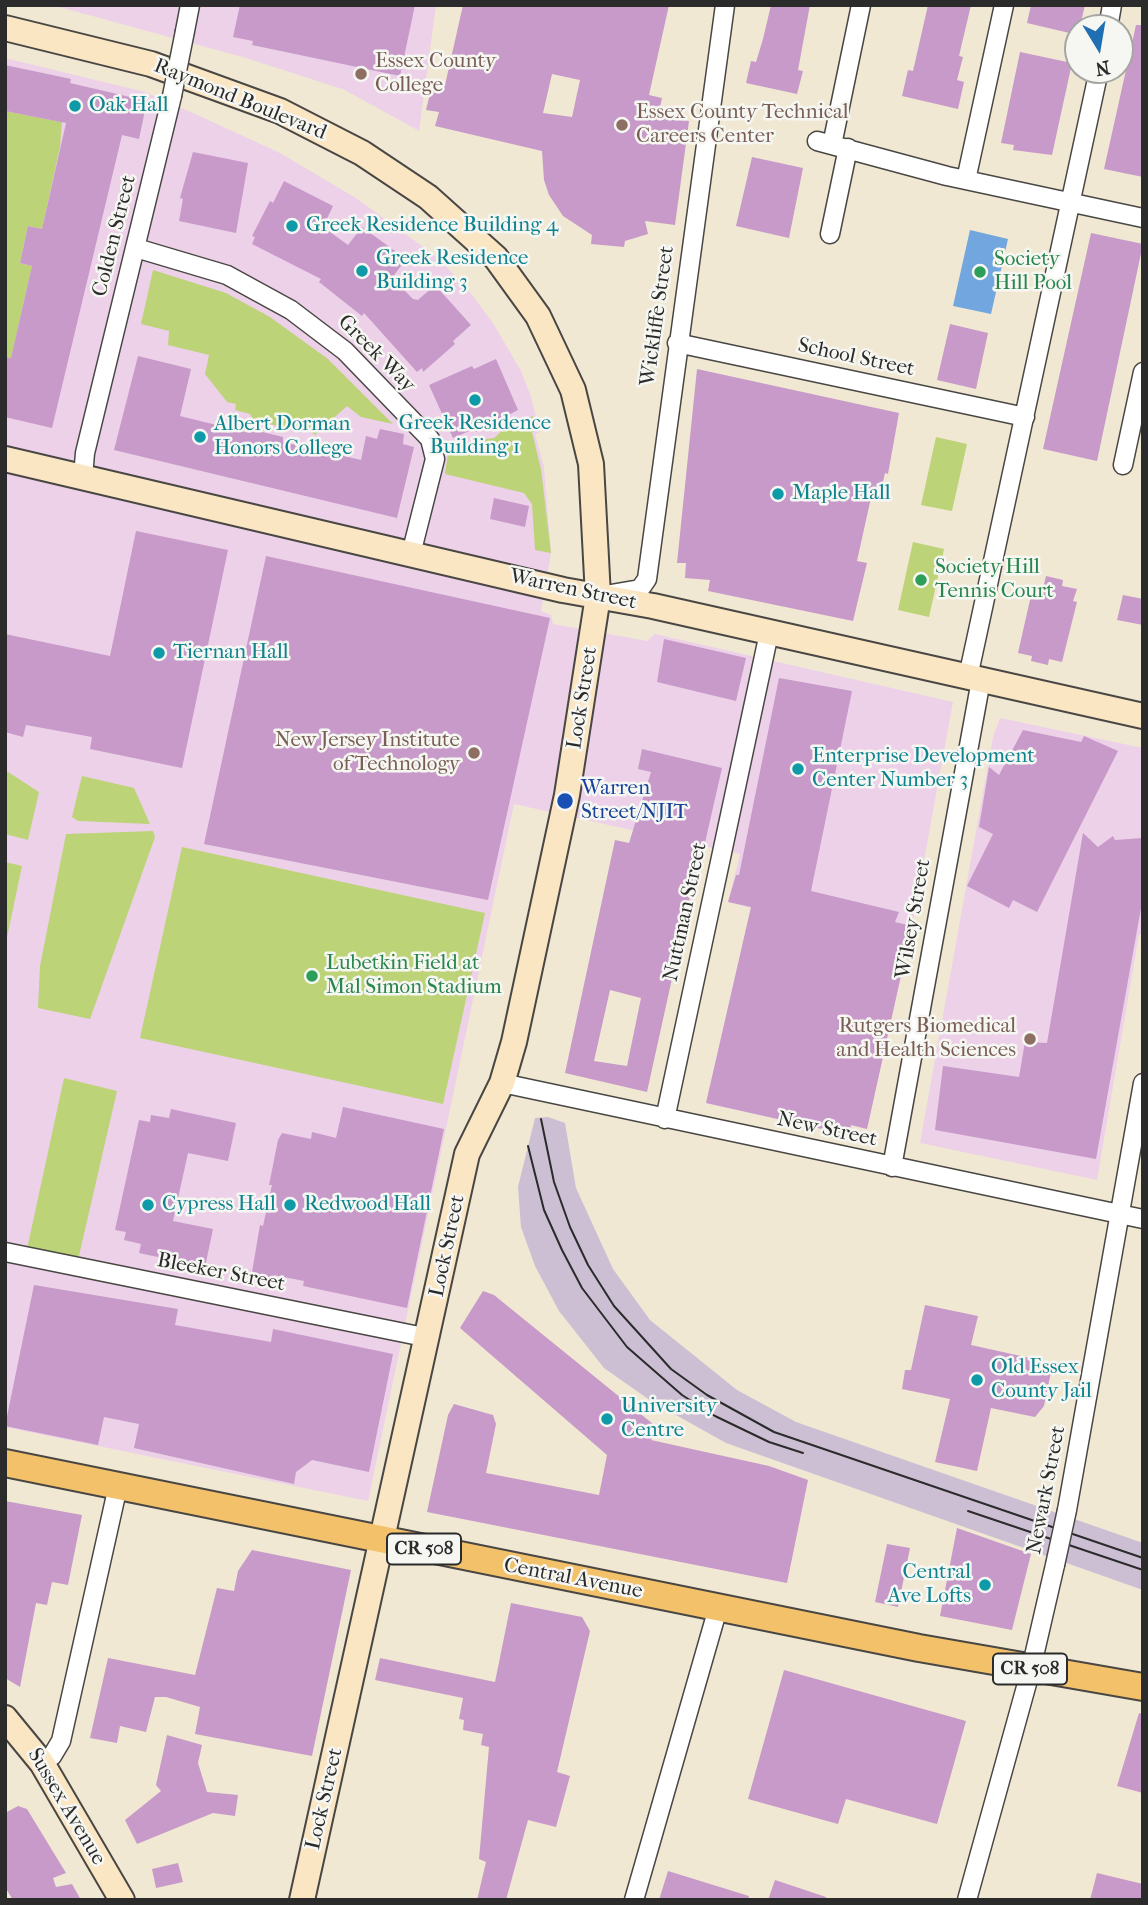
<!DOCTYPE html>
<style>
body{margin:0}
#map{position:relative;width:1148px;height:1905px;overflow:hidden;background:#f0e8d3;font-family:"IM FELL French Canon",serif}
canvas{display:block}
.frame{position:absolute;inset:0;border:7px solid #2b2b2b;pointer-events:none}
.north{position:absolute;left:1064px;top:14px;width:70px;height:70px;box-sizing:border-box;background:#f6f6f2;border:2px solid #a5a5a2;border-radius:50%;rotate:169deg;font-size:19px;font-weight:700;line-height:28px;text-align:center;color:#2b2b2b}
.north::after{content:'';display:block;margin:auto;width:24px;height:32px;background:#1f6fb2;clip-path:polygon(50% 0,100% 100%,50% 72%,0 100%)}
</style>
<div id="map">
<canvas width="1148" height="1905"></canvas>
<div class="frame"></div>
<div class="north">N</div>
</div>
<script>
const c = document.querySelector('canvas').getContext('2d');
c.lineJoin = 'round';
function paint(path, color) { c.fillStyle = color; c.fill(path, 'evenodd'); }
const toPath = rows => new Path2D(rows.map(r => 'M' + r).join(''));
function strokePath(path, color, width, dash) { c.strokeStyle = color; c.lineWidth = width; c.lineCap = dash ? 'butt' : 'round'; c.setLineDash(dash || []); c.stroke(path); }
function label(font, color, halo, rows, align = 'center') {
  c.font = font + ' "IM FELL French Canon",serif'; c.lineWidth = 5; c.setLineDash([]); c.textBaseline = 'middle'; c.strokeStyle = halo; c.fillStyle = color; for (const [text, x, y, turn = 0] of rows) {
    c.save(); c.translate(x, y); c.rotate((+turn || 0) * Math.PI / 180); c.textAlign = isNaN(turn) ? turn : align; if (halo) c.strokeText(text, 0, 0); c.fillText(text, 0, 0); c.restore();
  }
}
paint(toPath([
 [52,5,436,5,419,131,345,90,246,58],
 [5,58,145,92,193,113,280,153,356,198,437,257,469,291,493,323,521,371,530,394,540,432,535,434,544,467,551,553,541,611,551,615,553,624,647,641,655,634,953,702,912,926,867,1129,851,1125,849,1135,706,1103,751,908,728,902,740,854,514,804,368,1501,5,1427],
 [1000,718,1143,748,1143,935,1139,934,1097,1180,920,1143,993,737]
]), '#edd1e9');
paint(toPath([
 [548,1117,565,1123,576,1188,613,1269,650,1320,737,1390,796,1422,1143,1543,1143,1590,726,1443,651,1401,604,1368,559,1311,535,1266,521,1227,518,1187,535,1118]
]), '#ccbfd4');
paint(toPath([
 [5,111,62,122,60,147,42,229,28,226,20,263,32,266,11,358,5,357],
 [153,270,226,293,270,317,328,359,393,424,361,417,347,406,315,435,307,428,292,424,285,428,254,420,250,414,235,410,236,404,227,402,205,374,209,355,168,345,169,331,141,324],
 [533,416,537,430,532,432,541,469,551,553,535,550,532,504,524,493,445,474,448,453,478,440,494,438,505,428],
 [936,437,967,444,952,511,921,505],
 [913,542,944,549,929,617,898,610],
 [5,770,39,792,28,840,5,834],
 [82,776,134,788,150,824,78,821,72,817],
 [153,831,155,837,90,1019,38,1008,40,966,66,834],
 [182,847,485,913,443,1104,140,1038],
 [5,862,22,866,5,947],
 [64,1078,117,1091,78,1260,27,1249]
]), '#bdd377');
paint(toPath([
 [970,230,1008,239,991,314,953,306]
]), '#71a6de');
paint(toPath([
 [240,5,415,5,400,76,252,45,253,41,233,37],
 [463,5,669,5,649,95,662,98,658,117,689,121,675,225,645,221,648,234,625,241,624,247,591,244,592,235,563,216,549,195,544,180,542,151,435,126,439,112,426,110,433,82,445,85],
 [552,74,580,80,572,117,543,113],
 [771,5,810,5,798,70,803,71,797,94,746,83,751,61,756,62,763,39],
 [928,5,971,5,959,56,963,57,957,80,964,82,958,109,902,96,908,70,913,71],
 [1031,5,1085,5,1078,35,1027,23],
 [1136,25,1143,25,1143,177,1104,169],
 [1020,52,1072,63,1052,155,1013,150,1014,145,1001,143],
 [5,65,71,79,70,83,147,101,139,139,122,135,52,428,5,417,5,357,11,358,32,266,20,263,28,226,42,229,66,123,5,111],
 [193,152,248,163,236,233,179,221,183,199,180,198],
 [752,157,803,168,789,238,736,226],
 [284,181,333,206,323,227,348,245,362,227,406,259,392,278,413,299,418,300,435,285,471,325,453,341,455,344,423,372,422,368,417,372,364,313,362,316,319,282,321,279,252,244,255,237,252,236,270,201,273,203],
 [1091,233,1143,244,1097,461,1043,449],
 [950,324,988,333,976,389,937,380],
 [138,356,191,369,180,416,249,433,250,429,283,437,283,442,361,460,366,436,377,439,380,429,404,434,403,444,414,447,397,518,114,450],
 [496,359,518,410,476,432,474,429,453,438,429,385,472,366,474,369],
 [697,369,899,413,888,474,885,473,880,495,872,493,857,561,867,563,853,621,708,591,710,580,685,578,686,563,677,563],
 [494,498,529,506,525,527,490,519],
 [136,531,228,550,182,768,90,749,92,737,26,725,23,737,5,732,5,634,110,656],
 [266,556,550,618,488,900,204,844],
 [1046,576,1063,580,1062,586,1077,589,1073,601,1077,602,1062,662,1049,659,1048,665,1031,661,1032,656,1018,653,1032,591,1042,593],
 [1123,595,1143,599,1143,625,1117,620],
 [664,639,746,658,736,701,657,682],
 [779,678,852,691,811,891,899,912,895,922,912,926,867,1129,851,1125,849,1135,706,1103,751,907,728,902,736,875,739,875],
 [1023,730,1081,742,1084,736,1118,751,1037,912,1013,900,1009,908,967,886,993,834,979,827,989,767,999,775],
 [642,749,722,768,704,847,701,847,647,1092,565,1073,615,840,629,843,651,772,638,769],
 [610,990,641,998,627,1066,594,1061],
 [1083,833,1098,847,1113,836,1115,840,1143,838,1143,897,1096,1159,935,1130,943,1066,1019,1077,1025,1042,1047,1043],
 [343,1107,444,1129,407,1308,303,1286,304,1281,274,1275,273,1282,251,1278,260,1225,263,1226,272,1185,269,1185,278,1140,282,1133,311,1139,312,1132,336,1138],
 [171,1109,236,1123,228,1161,188,1153,173,1221,213,1229,205,1267,139,1253,141,1244,124,1240,126,1232,115,1230,139,1120,150,1122,151,1115,169,1118],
 [34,1285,178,1309,175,1325,271,1342,273,1329,393,1354,369,1472,312,1460,296,1472,294,1484,134,1448,139,1424,104,1417,98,1445,5,1426],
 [483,1291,494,1295,653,1424,651,1428,657,1433,651,1440,769,1466,808,1480,787,1583,427,1512,448,1415,454,1404,493,1415,496,1424,486,1473,599,1495,607,1455,460,1328],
 [925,1305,978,1316,971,1345,1048,1362,1051,1372,1044,1406,1035,1417,991,1408,977,1471,935,1462,950,1399,902,1389,905,1370,911,1370],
 [5,1501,82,1515,68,1585,52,1582,47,1605,36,1603,20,1687,5,1678],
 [957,1528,1031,1554,1012,1630,940,1616],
 [887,1544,910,1548,898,1607,875,1602],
 [252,1550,351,1570,312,1756,195,1734,200,1707,166,1697,155,1697,146,1732,120,1726,117,1743,90,1738,108,1658,195,1675,217,1588,234,1591,238,1571],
 [511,1603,582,1617,590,1631,557,1772,570,1776,556,1827,528,1820,506,1900,477,1900,486,1862,479,1859,489,1747,481,1745,483,1734,463,1730,464,1720,459,1719,463,1698,375,1680,380,1658,495,1682],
 [784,1670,966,1721,937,1824,846,1799,838,1824,748,1799],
 [1139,1713,1143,1714,1143,1793,1117,1786],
 [167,1735,202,1745,198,1763,207,1792,238,1795,235,1816,213,1813,137,1844,125,1820,161,1791,156,1785],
 [18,1806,27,1809,66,1873,53,1878,56,1887,72,1884,81,1900,13,1900,5,1887,5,1813],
 [178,1863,183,1882,156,1888,152,1869],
 [668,1871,749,1896,748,1900,659,1900],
 [1097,1873,1143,1884,1143,1900,1090,1900],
 [775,1880,826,1897,826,1900,768,1900]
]), '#c79ac9');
const street = toPath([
 [1108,28,1112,5],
 [185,31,190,5],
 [817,141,947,176,1143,218],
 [832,145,861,5],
 [966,180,1004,5],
 [830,234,848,148],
 [136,248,227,275,291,310,345,351,430,439,435,459,411,554],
 [677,343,1025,417],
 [1123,465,1143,372],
 [83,477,85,453,172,96],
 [611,594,640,589,647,579,725,5],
 [968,677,1099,70],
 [502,1083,1143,1219],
 [665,1119,769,633],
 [892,1167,981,680],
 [5,1252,429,1338],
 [1067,1510,1143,1083],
 [42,1763,52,1756,61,1741,118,1486],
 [634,1900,718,1608],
 [967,1900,1031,1669,1055,1565]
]);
const secondary = toPath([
 [5,28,151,64,280,111,362,153,428,197,496,258,538,316,573,390,591,464,598,596,567,795,514,1042,502,1083,467,1154,302,1900],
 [5,459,563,590,653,606,1143,716],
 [5,1718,42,1763,122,1900]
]);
const primary = toPath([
 [5,1463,919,1648,1143,1687]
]);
strokePath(street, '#494744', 21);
strokePath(secondary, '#494744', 28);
strokePath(primary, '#494744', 30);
strokePath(street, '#fff', 18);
strokePath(secondary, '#fbe6c4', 24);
strokePath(primary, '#f4c16b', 26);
strokePath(toPath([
 [541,1119,554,1182,570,1227,588,1265,614,1306,671,1369,707,1395,774,1432,1143,1558],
 [528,1146,544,1210,562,1250,582,1288,627,1347,682,1395,715,1416,769,1442,803,1453],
 [968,1511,1143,1570]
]), '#2b2b2b', 2);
const streetBridge = toPath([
 [172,96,185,31],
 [1055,1565,1067,1510]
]);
strokePath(streetBridge, '#494744', 21, []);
strokePath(streetBridge, '#fff', 18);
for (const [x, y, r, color] of [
 [361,74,7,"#8d6e63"],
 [75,106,7,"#0f9aa8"],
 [622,125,7,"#8d6e63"],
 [292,226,7,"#0f9aa8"],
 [362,271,7,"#0f9aa8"],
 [980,272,7,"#2e9e5b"],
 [475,400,7,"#0f9aa8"],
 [200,437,7,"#0f9aa8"],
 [778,494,7,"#0f9aa8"],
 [921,580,7,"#2e9e5b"],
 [159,653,7,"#0f9aa8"],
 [474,753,7,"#8d6e63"],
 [798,769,7,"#0f9aa8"],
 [565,801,9,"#1a4fb4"],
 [312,976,7,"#2e9e5b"],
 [1030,1039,7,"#8d6e63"],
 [148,1205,7,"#0f9aa8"],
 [290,1205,7,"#0f9aa8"],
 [977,1380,7,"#0f9aa8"],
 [607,1419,7,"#0f9aa8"],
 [985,1585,7,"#0f9aa8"]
]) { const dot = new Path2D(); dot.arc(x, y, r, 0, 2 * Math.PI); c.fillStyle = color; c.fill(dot); strokePath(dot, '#f6f6f2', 2.5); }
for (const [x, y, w] of [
 [424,1549,74],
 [1030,1669,74]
]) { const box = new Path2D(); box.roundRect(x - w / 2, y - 15.5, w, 31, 5); c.fillStyle = '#f6f6f2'; c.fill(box); strokePath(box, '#2b2b2b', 2); }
label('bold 19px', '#2b2b2b', null, [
 ["CR 508",424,1549],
 ["CR 508",1030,1669]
]);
label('21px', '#785e54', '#f6f6f2', [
 ["Essex County",375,62],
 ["College",375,86],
 ["Essex County Technical",636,113],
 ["Careers Center",636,137],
 ["New Jersey Institute",460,741,"right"],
 ["of Technology",460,765,"right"],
 ["Rutgers Biomedical",1016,1027,"right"],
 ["and Health Sciences",1016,1051,"right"]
], 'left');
label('21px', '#2b2b2b', '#f6f6f2', [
 ["Raymond Boulevard",240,100,22],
 ["Colden Street",115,236,-76],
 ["Wickliffe Street",658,316,-82],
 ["Greek Way",376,354,45],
 ["School Street",856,358,12],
 ["Warren Street",573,590,12],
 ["Lock Street",583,698,-81],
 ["Nuttman Street",686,912,-78],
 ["Wilsey Street",914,919,-80],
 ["New Street",827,1130,12],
 ["Lock Street",448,1246,-78],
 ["Bleeker Street",221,1273,11],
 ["Newark Street",1047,1490,-79],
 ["Central Avenue",573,1579,11],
 ["Lock Street",325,1799,-77],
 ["Sussex Avenue",66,1807,59]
]);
label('21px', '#0d838f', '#f6f6f2', [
 ["Oak Hall",89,106],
 ["Greek Residence Building 4",306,226],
 ["Greek Residence",376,259],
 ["Building 3",376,283],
 ["Greek Residence",475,424,"center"],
 ["Building 1",475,448,"center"],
 ["Albert Dorman",214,425],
 ["Honors College",214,449],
 ["Maple Hall",792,494],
 ["Tiernan Hall",173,653],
 ["Enterprise Development",812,757],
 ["Center Number 3",812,781],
 ["Cypress Hall",162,1205],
 ["Redwood Hall",304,1205],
 ["Old Essex",991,1368],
 ["County Jail",991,1392],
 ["University",621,1407],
 ["Centre",621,1431],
 ["Central",971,1573,"right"],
 ["Ave Lofts",971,1597,"right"]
], 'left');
label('21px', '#27864d', '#f6f6f2', [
 ["Society",994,260],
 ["Hill Pool",994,284],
 ["Society Hill",935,568],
 ["Tennis Court",935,592],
 ["Lubetkin Field at",326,964],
 ["Mal Simon Stadium",326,988]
], 'left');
label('21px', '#164399', '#f6f6f2', [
 ["Warren",581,789],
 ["Street/NJIT",581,813]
], 'left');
</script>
